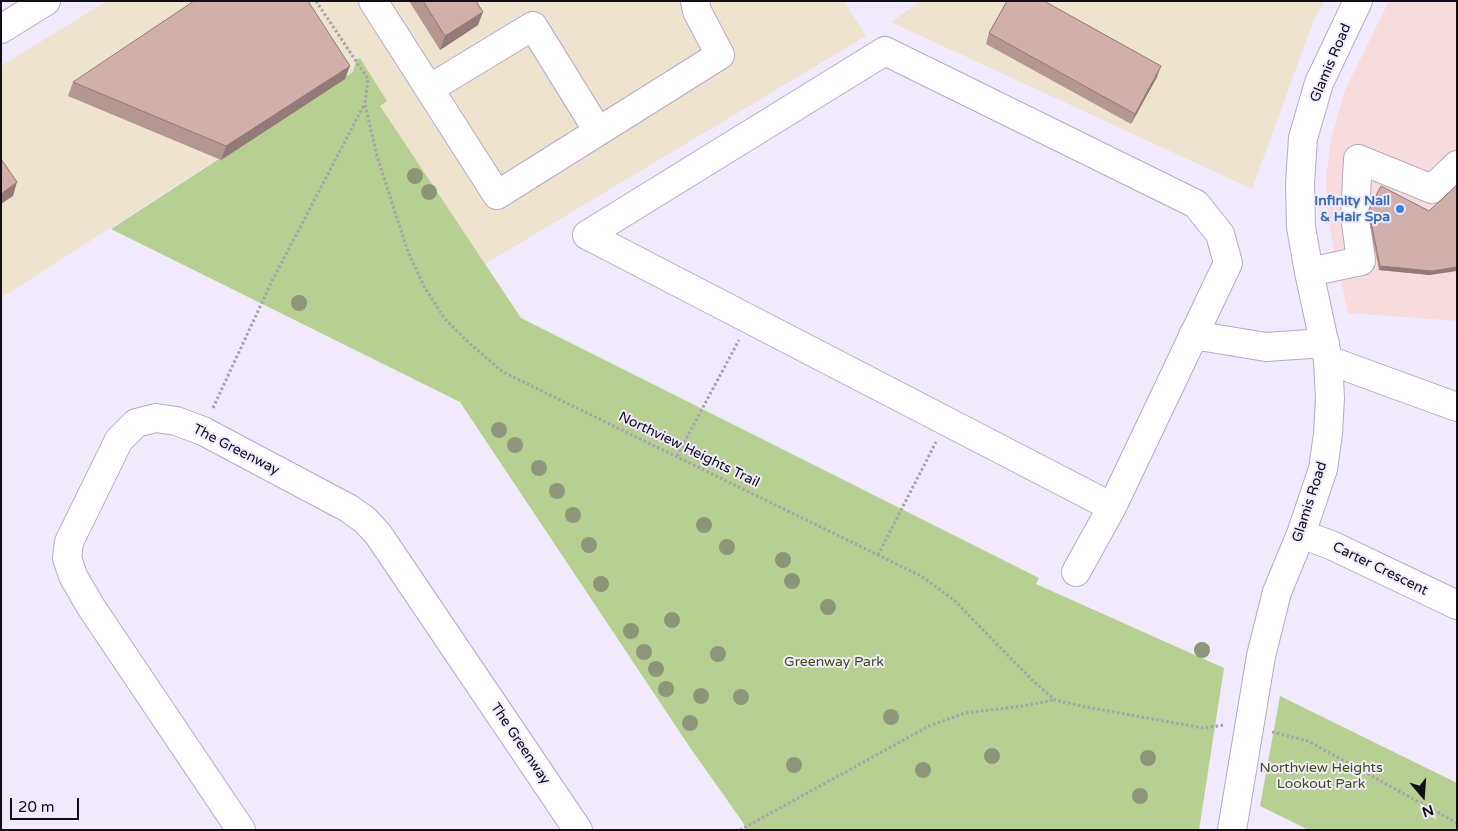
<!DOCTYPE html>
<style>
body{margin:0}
#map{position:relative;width:1458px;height:831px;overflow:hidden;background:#f0eafc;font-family:"Varela Round",sans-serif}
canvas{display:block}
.frame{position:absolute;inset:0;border:2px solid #110e17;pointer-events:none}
.north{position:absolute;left:1398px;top:771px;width:50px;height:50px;-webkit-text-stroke:4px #f0eafc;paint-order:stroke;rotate:162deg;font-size:14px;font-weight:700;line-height:20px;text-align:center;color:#110e17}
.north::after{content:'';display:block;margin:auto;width:18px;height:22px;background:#110e17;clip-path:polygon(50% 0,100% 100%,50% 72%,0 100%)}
.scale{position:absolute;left:10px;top:798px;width:69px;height:22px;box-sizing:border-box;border:2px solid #110e17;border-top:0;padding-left:6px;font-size:15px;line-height:18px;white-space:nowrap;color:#110e17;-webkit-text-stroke:4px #f0eafc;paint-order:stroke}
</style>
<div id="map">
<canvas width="1458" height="831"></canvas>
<div class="frame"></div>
<div class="north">N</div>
<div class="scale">20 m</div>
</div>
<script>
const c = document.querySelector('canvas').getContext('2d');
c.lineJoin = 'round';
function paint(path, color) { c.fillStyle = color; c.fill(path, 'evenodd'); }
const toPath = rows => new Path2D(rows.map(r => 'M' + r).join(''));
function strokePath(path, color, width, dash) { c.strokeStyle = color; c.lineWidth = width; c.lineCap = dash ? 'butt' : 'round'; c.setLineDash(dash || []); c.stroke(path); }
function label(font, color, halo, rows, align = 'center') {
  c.font = font + ' "Varela Round",sans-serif'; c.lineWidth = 4; c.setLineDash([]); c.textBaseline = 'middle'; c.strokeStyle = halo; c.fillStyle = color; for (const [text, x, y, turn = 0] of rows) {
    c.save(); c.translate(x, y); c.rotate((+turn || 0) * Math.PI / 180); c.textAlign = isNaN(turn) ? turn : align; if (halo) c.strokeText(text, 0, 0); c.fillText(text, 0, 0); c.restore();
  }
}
paint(toPath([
 [1389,1,1457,1,1457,321,1348,313,1333,245,1327,210,1326,177,1331,140,1344,92]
]), '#f7dcde');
paint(toPath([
 [107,1,844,1,866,36,485,264,379,106,387,101,360,58,356,60,353,72,1,298,1,66],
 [921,1,1324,1,1313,22,1252,189,891,22]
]), '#ede3ce');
paint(toPath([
 [360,58,387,101,380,106,521,318,1039,578,1036,584,1224,668,1199,830,747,830,742,821,691,749,460,402,111,229,353,72,356,60],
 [1280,696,1457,783,1457,830,1309,830,1260,806]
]), '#b7cf90');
const minor = toPath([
 [373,1,497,195,720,55,697,11,695,1],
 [1,29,46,1],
 [429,89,533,26,598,131],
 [587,235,885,51,1196,204,1220,234,1228,263,1112,507,1076,572],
 [587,235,1112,507],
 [1309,272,1361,261,1355,215,1358,159,1432,189,1457,165],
 [1193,335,1266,347,1325,343],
 [1328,360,1457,407],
 [1301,534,1331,545,1457,605],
 [241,830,91,607,73,576,67,558,69,542,119,440,136,423,156,418,176,421,203,431,348,508,365,520,378,534,578,830],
 [1232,830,1261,656,1277,592,1301,534,1323,469,1328,434,1330,398,1328,360,1309,272,1301,227,1300,184,1303,138,1319,83,1358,1]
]);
strokePath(minor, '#b5abc7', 30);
strokePath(toPath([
 [316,1,368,79,365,104,377,156,408,252,425,288,445,319,469,343,503,372,921,576,954,600,1033,681,1055,700,1086,707,1203,728,1225,725],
 [213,408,272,281,364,105],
 [677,456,739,340],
 [878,555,936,442],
 [1272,732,1308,741,1457,823],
 [740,830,929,726,965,713,1023,706,1054,700]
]), '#a7a2b1', 3, [2.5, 2.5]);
strokePath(minor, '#fff', 28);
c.fillStyle = '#8e9679';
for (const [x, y] of [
 [415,176],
 [429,192],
 [299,303],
 [499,430],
 [515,445],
 [539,468],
 [557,491],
 [573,515],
 [704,525],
 [589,545],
 [727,547],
 [783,560],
 [792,581],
 [601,584],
 [828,607],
 [672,620],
 [631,631],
 [1202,650],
 [644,652],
 [718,654],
 [656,669],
 [666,689],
 [701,696],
 [741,697],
 [891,717],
 [690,723],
 [992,756],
 [1148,758],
 [794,765],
 [923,770],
 [1140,796]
]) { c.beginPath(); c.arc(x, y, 8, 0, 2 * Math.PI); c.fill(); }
paint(toPath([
 [409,1,476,1,478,25,440,50],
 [989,33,1157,77,1131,124,986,44],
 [345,79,221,160,68,96,73,82],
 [1381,186,1430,275,1379,270,1369,221,1365,219]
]), '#b49693');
paint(toPath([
 [483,12,478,25,440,50,445,36],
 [350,66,345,79,221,160,226,146],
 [1161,66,1157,77,1131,124,1135,114],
 [17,182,13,196,1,204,1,194],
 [1380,266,1457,267,1457,271,1430,275,1379,270]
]), '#927a78');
const building = toPath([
 [194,1,308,1,350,66,226,146,73,82,194,1],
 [423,1,476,1,483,12,445,36,423,1],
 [1007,1,1044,1,1161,66,1135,114,989,33,1007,1],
 [1,159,17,182,1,194,1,159],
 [1457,185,1457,267,1432,271,1380,266,1370,217,1366,215,1381,186,1429,211,1457,185]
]);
paint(building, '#d1afab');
strokePath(building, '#927a78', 1);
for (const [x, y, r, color] of [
 [1400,209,5,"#3f7fe0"]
]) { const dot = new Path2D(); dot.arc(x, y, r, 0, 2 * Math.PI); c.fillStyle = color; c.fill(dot); strokePath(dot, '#f0eafc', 2); }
label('14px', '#110e17', '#f0eafc', [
 ["Glamis Road",1331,63,-67],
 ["The Greenway",236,450,27],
 ["Northview Heights Trail",689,450,26],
 ["Glamis Road",1310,502,-72],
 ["Carter Crescent",1380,569,26],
 ["The Greenway",520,744,56]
]);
label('bold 14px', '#366cbe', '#f0eafc', [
 ["Infinity Nail",1390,201],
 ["& Hair Spa",1390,217]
], 'right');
label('14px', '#3e520d', '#f0eafc', [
 ["Greenway Park",834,662],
 ["Northview Heights",1321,768],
 ["Lookout Park",1321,784]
]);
</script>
